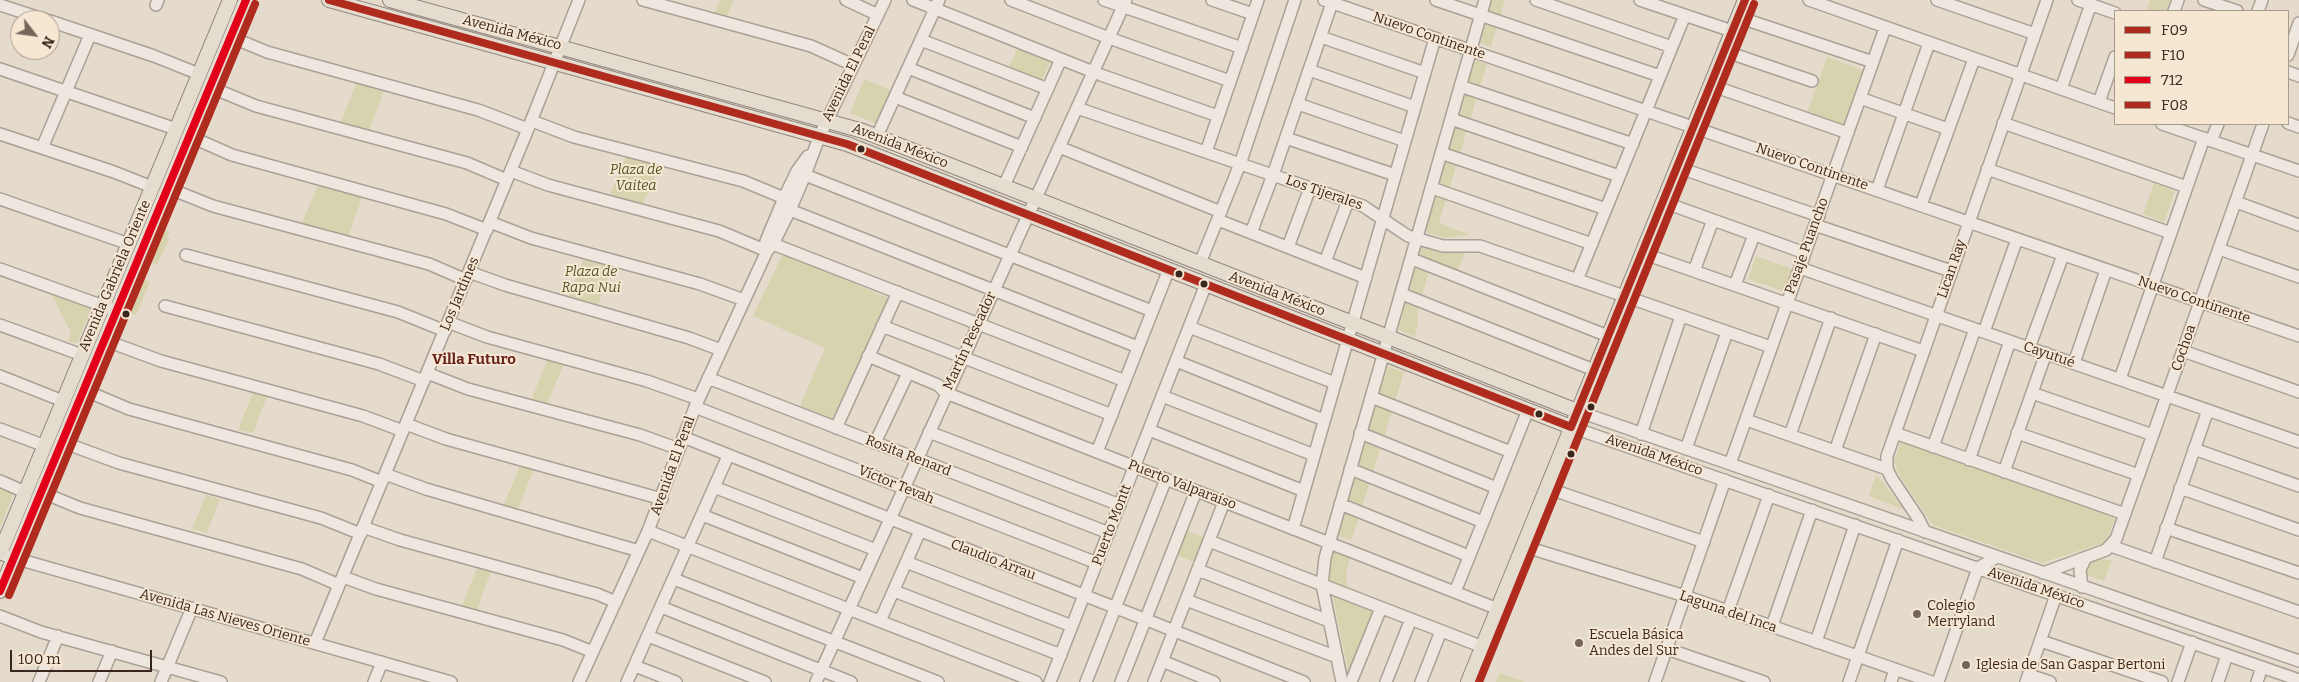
<!DOCTYPE html>
<meta charset="utf-8">
<style>
body{margin:0}
#map{position:relative;width:2299px;height:682px;overflow:hidden;background:#e5dbcd;font-family:Bitter,serif}
canvas{display:block}
.legend{position:absolute;left:2114px;top:10px;width:175px;height:115px;box-sizing:border-box;background:#f6e7d3;border:1px solid #aa9a8b;margin:0;padding:6px 9px;list-style:none;font-size:15px;color:#39271e}
.legend li{display:flex;align-items:center;gap:10px;height:25px}
.legend b{width:25px;border:1px solid #aa9a8b}
.north{position:absolute;left:10px;top:10px;width:50px;height:50px;box-sizing:border-box;background:#f6e7d3;border:1px solid #aa9a8b;border-radius:50%;rotate:120deg;font-size:14px;font-weight:700;line-height:20px;text-align:center;color:#39271e}
.north::after{content:'';display:block;margin:auto;width:18px;height:22px;background:#75665b;clip-path:polygon(50% 0,100% 100%,50% 72%,0 100%)}
.scale{position:absolute;left:10px;top:650px;width:142px;height:22px;box-sizing:border-box;border:2px solid #39271e;border-top:0;padding-left:6px;font-size:15px;line-height:18px;white-space:nowrap;color:#39271e;-webkit-text-stroke:4px #f6e7d3;paint-order:stroke}
</style>
<div id="map">
<canvas width="2299" height="682"></canvas>
<ul class="legend">
<li><b style="height:6px;background:#af2b1e"></b>F09</li>
<li><b style="height:6px;background:#af2b1e"></b>F10</li>
<li><b style="height:6px;background:#e2001a"></b>712</li>
<li><b style="height:6px;background:#af2b1e"></b>F08</li>
</ul>
<div class="north">N</div>
<div class="scale">100 m</div>
</div>
<script>
const c = document.querySelector('canvas').getContext('2d');
c.lineJoin = 'round';
function paint(path, color) { c.fillStyle = color; c.fill(path, 'evenodd'); }
const toPath = rows => new Path2D(rows.map(r => 'M' + r).join(''));
function strokePath(path, color, width, dash) { c.strokeStyle = color; c.lineWidth = width; c.lineCap = dash ? 'butt' : 'round'; c.setLineDash(dash || []); c.stroke(path); }
function label(font, color, halo, rows, align = 'center') {
  c.font = font + ' Bitter,serif'; c.lineWidth = 4; c.setLineDash([]); c.textBaseline = 'middle'; c.strokeStyle = halo; c.fillStyle = color; for (const [text, x, y, turn = 0] of rows) {
    c.save(); c.translate(x, y); c.rotate((+turn || 0) * Math.PI / 180); c.textAlign = isNaN(turn) ? turn : align; if (halo) c.strokeText(text, 0, 0); c.fillText(text, 0, 0); c.restore();
  }
}
paint(toPath([
 [720,0,734,0,726,19,714,14],
 [1489,0,1505,0,1491,47,1476,42],
 [2150,0,2170,0,2166,11,2146,11],
 [1018,46,1052,58,1042,80,1009,67],
 [1827,57,1865,71,1845,128,1807,114],
 [1472,59,1487,64,1439,223,1470,235,1447,238,1427,233,1425,222],
 [864,79,891,90,877,124,850,113],
 [358,80,385,88,369,131,340,123],
 [627,154,661,163,642,207,609,197],
 [319,182,363,195,348,237,301,225],
 [2154,183,2175,191,2164,222,2143,214],
 [158,227,170,232,167,237,169,239,157,265,144,259],
 [1421,245,1466,250,1456,275,1431,265,1417,312,1418,321,1415,337,1398,329],
 [783,253,888,298,834,421,800,406,825,348,753,316],
 [585,256,613,264,598,305,569,296],
 [1756,256,1793,269,1786,292,1748,279],
 [138,276,150,282,136,315,123,310],
 [51,293,91,309,77,344,68,341,71,333],
 [548,359,564,364,547,404,531,400],
 [1386,366,1404,372,1352,540,1335,535],
 [254,390,268,394,253,433,238,430],
 [1901,442,2116,516,2106,542,2042,563,1933,525,1899,475,1894,461],
 [520,465,534,469,518,508,504,505],
 [1876,474,1905,510,1869,496],
 [0,486,14,492,0,528],
 [206,495,220,499,207,533,192,529],
 [1181,528,1203,537,1194,562,1171,553],
 [1333,551,1350,557,1346,575,1348,590,1328,582,1328,571],
 [2097,559,2112,560,2104,581,2086,575,2088,564],
 [477,568,491,572,476,612,461,608],
 [1332,593,1375,610,1349,675],
 [1500,673,1525,682,1496,682]
]), '#d8d3af');
const minor = toPath([
 [643,0,811,46,853,65],
 [846,0,878,15],
 [913,0,1101,75,1218,116],
 [1011,0,1109,38,1230,81],
 [1104,0,1242,48],
 [1212,0,1253,14],
 [1324,0,2299,336],
 [1436,0,1660,76],
 [1536,0,1672,47],
 [1640,0,1732,31],
 [1809,0,2115,108],
 [1937,0,2035,34],
 [2078,0,2115,13],
 [2204,0,2237,11],
 [0,5,46,20],
 [156,5,158,0],
 [2174,11,2178,0],
 [2258,11,2262,0],
 [1738,17,1873,62],
 [50,21,154,56,199,74],
 [231,37,267,52,478,110,528,129],
 [1321,37,1425,73],
 [921,40,1048,89],
 [1724,51,1812,81],
 [2288,55,2299,23],
 [908,68,1035,118],
 [0,69,176,129],
 [1309,70,1415,107],
 [2288,72,2299,76],
 [1710,85,1848,133],
 [1460,86,1633,144],
 [210,87,256,106,467,163,507,180],
 [2061,89,2091,4],
 [895,97,1022,147],
 [1860,98,1948,129],
 [2099,102,2115,57],
 [1298,104,1405,141],
 [1077,108,1363,206,1408,236,1443,246,1480,246,1771,347],
 [1451,119,1619,176],
 [532,121,574,137,743,181,784,198],
 [2003,123,2187,187],
 [2288,123,2299,127],
 [2162,124,2299,171],
 [0,134,114,172,152,187],
 [189,136,232,155,446,214,487,230],
 [877,136,939,0],
 [1286,138,1395,175],
 [2211,141,2218,124],
 [1059,147,1221,212],
 [42,148,90,35],
 [1206,152,1258,0],
 [1441,153,1606,209],
 [1677,167,1819,216],
 [1987,169,2171,233],
 [511,171,548,185,719,231,767,251],
 [805,175,1152,311],
 [1004,186,1061,59],
 [168,188,213,206,429,264,466,280],
 [1432,188,1592,244],
 [1877,190,1929,43],
 [0,199,129,244],
 [1663,202,1805,253],
 [2236,202,2299,225],
 [1921,205,1974,59],
 [790,210,1138,347],
 [1218,220,1366,278],
 [490,222,531,238,700,284,744,300],
 [1815,225,1951,271],
 [1251,233,1273,175,1333,0],
 [773,244,1125,381],
 [1288,247,1310,188],
 [2219,249,2299,277],
 [767,251,766,241,784,198,797,171,808,156],
 [1642,253,1923,351],
 [186,255,398,312,445,331],
 [1412,259,1608,336],
 [1325,262,1348,201],
 [1200,263,1240,164,1295,0],
 [1800,268,2299,442],
 [0,269,109,308],
 [1694,271,1713,220],
 [469,272,505,285,689,338,721,350],
 [1577,280,1685,15],
 [1735,285,1754,235],
 [1402,294,1594,370],
 [165,306,379,364,424,381],
 [448,322,487,337,647,381,698,399],
 [0,325,82,355],
 [882,326,1112,415],
 [1189,327,1335,383],
 [1984,332,2017,239],
 [104,340,161,361,363,416,403,431],
 [2029,348,2063,255],
 [2183,351,2299,392],
 [868,356,938,385,946,393,1498,609],
 [1176,361,1324,420],
 [2074,363,2106,270],
 [427,373,468,389,640,435,679,449],
 [0,376,63,401],
 [708,378,1109,533],
 [2120,379,2204,138],
 [84,390,129,409,352,470,382,482],
 [2032,393,2153,435],
 [1162,396,1314,455],
 [1371,397,1511,452],
 [695,407,1097,563],
 [1577,411,2299,661],
 [1746,420,1887,469],
 [406,424,446,439,662,499],
 [1571,427,2299,680],
 [836,428,898,292],
 [0,429,45,446],
 [1149,430,1304,491],
 [929,432,1120,505],
 [1360,433,1497,488],
 [1895,433,2125,514],
 [2017,433,2139,475],
 [1641,434,1681,316],
 [1790,435,1831,318],
 [683,437,1304,682],
 [62,442,119,463,321,518,361,534],
 [875,443,908,373],
 [1933,447,1975,329],
 [1686,449,1727,332],
 [2194,449,2299,486],
 [1835,451,1876,334],
 [1097,452,1169,269],
 [1969,460,2010,341],
 [1730,464,1885,28],
 [1350,469,1483,522],
 [2004,472,2046,353],
 [385,474,426,489,639,551],
 [0,481,25,492],
 [714,487,876,550],
 [1547,488,1704,542],
 [2180,488,2299,530],
 [41,492,80,508,302,569,339,585],
 [1340,504,1469,556],
 [702,515,863,578],
 [363,527,400,540,597,594,616,602],
 [2166,528,2299,573],
 [1293,529,1435,38],
 [648,531,1036,682],
 [1925,532,1918,518,1892,479,1887,469,1887,456,2047,0],
 [1209,541,1483,647],
 [1523,546,1685,596,1932,682],
 [2111,546,2299,612],
 [0,554,451,682],
 [906,562,1072,626],
 [2155,562,2208,410],
 [1198,570,1329,621],
 [2043,573,2106,550,2116,539,2263,124],
 [343,577,376,589,563,640,593,652],
 [674,579,938,682],
 [2082,587,2080,570,2086,557],
 [894,591,1061,655],
 [1455,592,1528,410],
 [1186,600,1337,657],
 [661,607,851,682],
 [1728,611,1769,495],
 [0,616,41,632,221,682],
 [880,621,920,531],
 [1772,626,1812,510],
 [648,636,765,682],
 [2041,641,2162,682],
 [1816,642,1855,525],
 [315,643,528,129,579,0],
 [1667,649,1764,682],
 [1162,661,1214,682],
 [635,666,676,682],
 [2029,675,2050,682],
 [39,682,58,636],
 [99,682,112,651],
 [161,682,192,608],
 [374,682,382,662],
 [579,682,648,531,695,407,767,251,773,244,790,210,805,175,820,135,885,0],
 [627,682,728,456],
 [816,682,1126,0],
 [1050,682,1206,284],
 [1086,682,1166,479],
 [1121,682,1196,491],
 [1154,682,1224,502],
 [1342,682,1322,585,1325,558,1485,0],
 [1351,682,1381,608],
 [1386,682,1411,619],
 [1421,682,1441,631],
 [1655,682,1725,480],
 [1849,682,1898,540],
 [1891,682,1895,669],
 [1938,682,1978,568,1997,557],
 [2026,682,2056,595],
 [2178,682,2192,642],
 [2218,682,2227,655],
 [2257,682,2262,667]
]);
const major = toPath([
 [329,0,847,144,1571,427],
 [390,0,863,131,1577,411],
 [0,553,230,0],
 [0,591,246,0],
 [1468,682,1745,0]
]);
strokePath(minor, '#aaa096', 14);
strokePath(major, '#90867d', 16);
strokePath(minor, '#eee7df', 11);
strokePath(major, '#e5dcd0', 14);
strokePath(toPath([
 [329,0,847,144,1571,427,1745,0]
]), '#af2b1e', 8);
strokePath(toPath([
 [1479,682,1754,4]
]), '#af2b1e', 8);
strokePath(toPath([
 [0,591,246,0]
]), '#e2001a', 8);
strokePath(toPath([
 [9,595,255,4]
]), '#af2b1e', 8);
for (const [x, y, r, color] of [
 [861,149,4.5,"#39271e"],
 [1179,274,4.5,"#39271e"],
 [1204,284,4.5,"#39271e"],
 [126,314,4.5,"#39271e"],
 [1591,407,4.5,"#39271e"],
 [1539,414,4.5,"#39271e"],
 [1571,454,4.5,"#39271e"],
 [1917,614,5,"#75665b"],
 [1579,643,5,"#75665b"],
 [1966,665,5,"#75665b"]
]) { const dot = new Path2D(); dot.arc(x, y, r, 0, 2 * Math.PI); c.fillStyle = color; c.fill(dot); strokePath(dot, '#f6e7d3', 2); }
label('14px', '#39271e', '#f6e7d3', [
 ["Avenida México",512,33,15],
 ["Nuevo Continente",1429,36,19],
 ["Avenida El Peral",849,74,-64],
 ["Avenida México",900,146,21],
 ["Nuevo Continente",1812,167,19],
 ["Los Tijerales",1324,193,19],
 ["Pasaje Puancho",1807,246,-70],
 ["Lican Ray",1952,269,-71],
 ["Avenida Gabriela Oriente",115,276,-67],
 ["Los Jardines",460,294,-67],
 ["Avenida México",1277,294,21],
 ["Nuevo Continente",2194,300,19],
 ["Martín Pescador",970,341,-65],
 ["Cochoa",2184,348,-71],
 ["Cayutué",2049,355,19],
 ["Avenida México",1654,455,19],
 ["Rosita Renard",908,456,21],
 ["Avenida El Peral",673,466,-70],
 ["Víctor Tevah",896,485,22],
 ["Puerto Valparaíso",1182,485,21],
 ["Puerto Montt",1112,525,-69],
 ["Claudio Arrau",993,560,21],
 ["Avenida México",2036,588,19],
 ["Laguna del Inca",1728,612,19],
 ["Avenida Las Nieves Oriente",225,618,16]
]);
label('italic 14px', '#515624', '#f6e7d3', [
 ["Plaza de",636,170],
 ["Vaitea",636,186],
 ["Plaza de",591,272],
 ["Rapa Nui",591,288]
]);
label('14px', '#39271e', '#f6e7d3', [
 ["Colegio",1927,606],
 ["Merryland",1927,622],
 ["Escuela Básica",1589,635],
 ["Andes del Sur",1589,651],
 ["Iglesia de San Gaspar Bertoni",1976,665]
], 'left');
label('bold 15px', '#67211c', '#f6e7d3', [
 ["Villa Futuro",474,360]
]);
</script>
